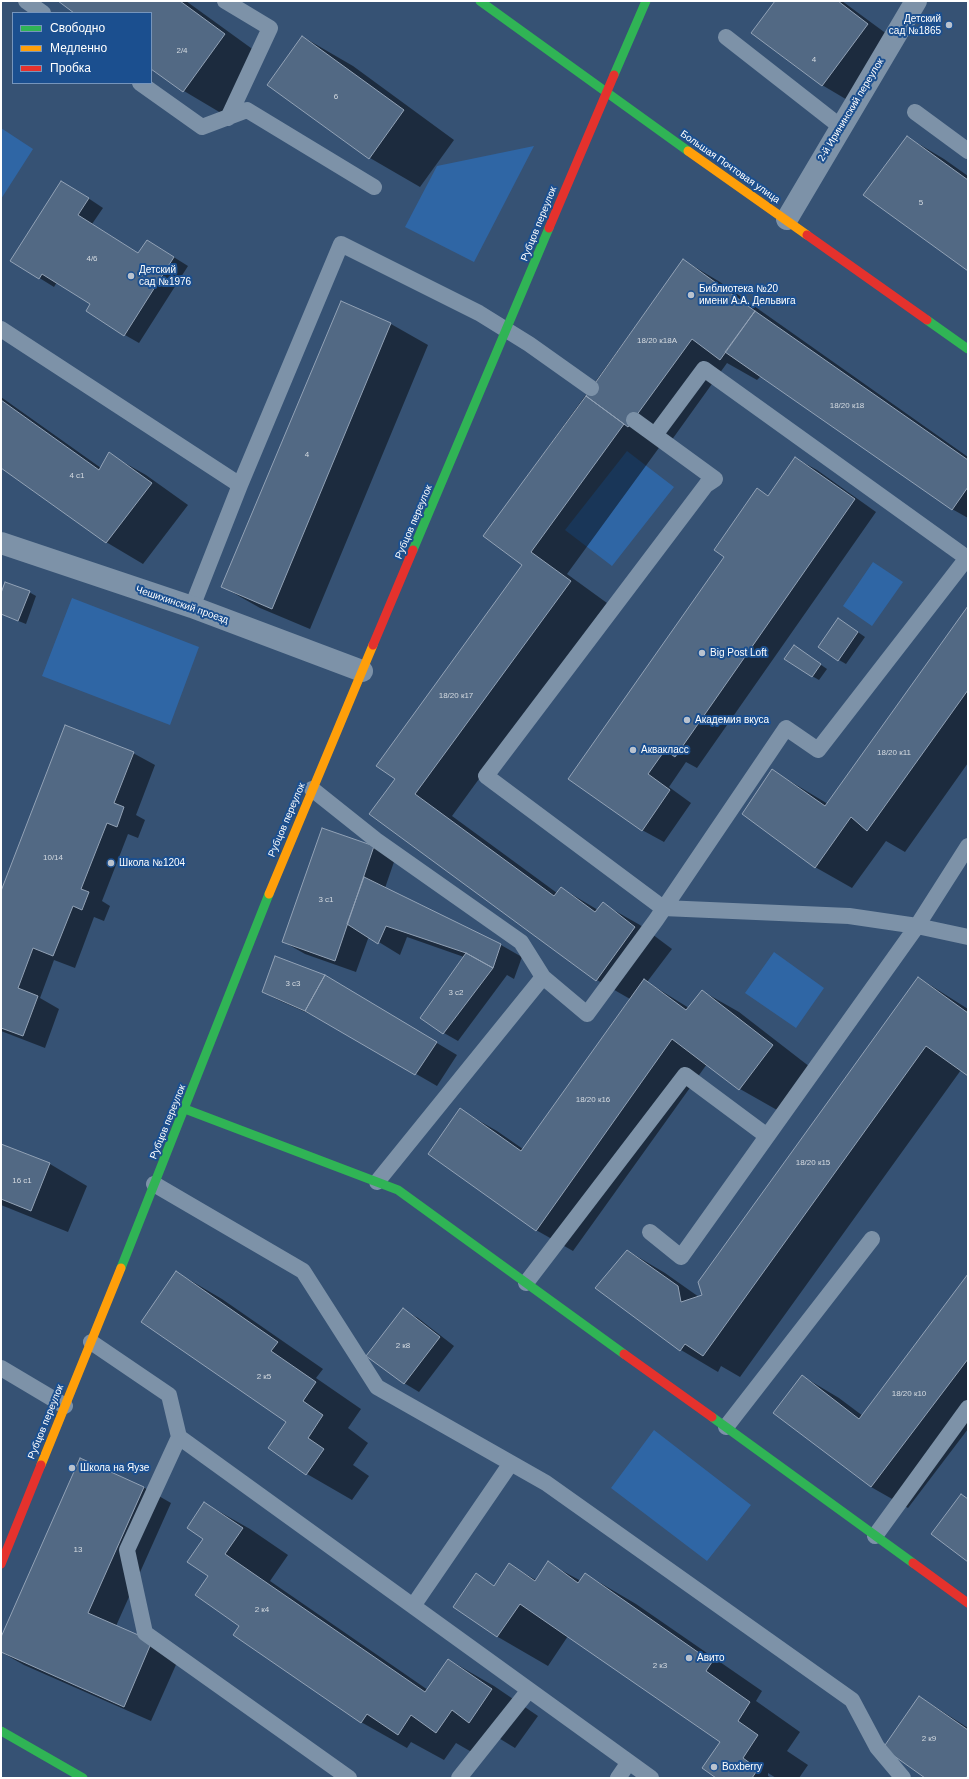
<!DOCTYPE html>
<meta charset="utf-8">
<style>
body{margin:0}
#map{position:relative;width:969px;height:1779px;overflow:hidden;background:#365274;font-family:Arial,sans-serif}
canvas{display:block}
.frame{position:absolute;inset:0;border:2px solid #fff;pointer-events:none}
.legend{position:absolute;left:12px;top:12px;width:140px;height:72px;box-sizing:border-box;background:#1b4f8f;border:1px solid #7695bc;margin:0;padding:5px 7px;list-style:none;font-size:12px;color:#fff}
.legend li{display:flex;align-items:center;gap:8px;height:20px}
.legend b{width:20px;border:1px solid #7695bc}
</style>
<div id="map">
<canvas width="969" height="1779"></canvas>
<div class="frame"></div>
<ul class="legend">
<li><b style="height:5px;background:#30b455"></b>Свободно</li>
<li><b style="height:5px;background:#ff9f0a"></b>Медленно</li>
<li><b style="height:5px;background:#e5322d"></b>Пробка</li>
</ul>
</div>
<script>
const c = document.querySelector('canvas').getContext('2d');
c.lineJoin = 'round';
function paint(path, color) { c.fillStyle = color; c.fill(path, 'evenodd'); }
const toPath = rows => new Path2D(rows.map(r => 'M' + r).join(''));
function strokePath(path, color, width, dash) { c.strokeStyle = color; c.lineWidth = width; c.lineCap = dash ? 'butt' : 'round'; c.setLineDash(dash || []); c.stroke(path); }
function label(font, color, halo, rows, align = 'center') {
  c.font = font + ' Arial,sans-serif'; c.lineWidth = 4; c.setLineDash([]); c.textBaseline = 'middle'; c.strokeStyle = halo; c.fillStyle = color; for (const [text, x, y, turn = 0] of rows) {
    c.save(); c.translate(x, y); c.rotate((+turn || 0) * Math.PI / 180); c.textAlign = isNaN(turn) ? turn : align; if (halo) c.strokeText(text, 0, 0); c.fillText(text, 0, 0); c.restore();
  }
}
paint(toPath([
 [1,128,33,149,1,199],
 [534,146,474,262,405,227,437,166],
 [627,451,674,487,612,566,565,530],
 [873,562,903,582,872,626,843,606],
 [72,598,199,647,170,725,42,676],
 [774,952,824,988,796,1028,745,993],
 [654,1430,751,1505,707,1561,611,1488]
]), '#2f66a5');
paint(toPath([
 [60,1,186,1,262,56,221,113,184,91,151,68,151,13,76,13],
 [777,1,842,1,895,40,849,101,822,85],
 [303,37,353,66,454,140,420,187,370,158],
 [907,137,944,159,968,176,968,270],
 [76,190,103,208,92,224,139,254,148,241,188,266,139,343,125,335,91,304,57,282,54,287,12,261],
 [683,260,720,282,968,457,968,518,952,509,761,376,757,380,727,363,666,448,661,445,567,574,607,603,452,816,557,893,561,888,598,910,603,904,640,925,672,949,647,982,689,1008,702,991,739,1012,810,1067,777,1110,740,1089,707,1064,573,1251,536,1230,460,1110,497,1131,523,1149,630,999,597,980,371,814,396,779,524,565,484,536],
 [341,303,391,324,428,345,310,629,260,608,223,587],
 [1,397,101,468,109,454,146,475,188,505,143,564,106,542,1,467],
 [795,458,817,470,876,512,697,768,686,762,669,787,691,803,664,842,642,830,570,778,725,556,757,489,769,496],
 [29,592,36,596,26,624,1,614,1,596],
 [968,609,968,763,905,852,886,841,852,888,815,867,773,771,828,804],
 [839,619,865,637,846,664,839,660],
 [801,651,827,669,819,680,812,676],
 [133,753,155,765,136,815,145,820,138,838,128,834,102,901,110,906,104,921,94,917,75,968,54,960,40,998,59,1009,45,1048,1,1031,1,894],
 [374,847,395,859,385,888,501,945,522,957,514,979,507,975,458,1041,444,1033,464,957,407,937,400,955,369,936,356,972,305,954,284,942],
 [325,976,457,1055,437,1086,321,1019,278,1000,263,992],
 [919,978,968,1009,968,1075,961,1070,740,1377,721,1366,718,1372,681,1350,596,1288,628,1251,665,1273,699,1297,703,1296],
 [1,1145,50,1164,87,1186,68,1232,1,1205],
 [176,1272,222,1299,323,1369,316,1378,361,1409,348,1428,368,1443,353,1465,369,1476,352,1500,307,1474,287,1422],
 [968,1276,968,1429,908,1508,871,1487,802,1376,839,1398,863,1416],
 [403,1310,418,1318,454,1346,419,1392,404,1383],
 [143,1487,171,1503,116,1626,179,1658,151,1721,24,1665,1,1652,1,1640],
 [204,1503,250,1529,288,1555,270,1581,428,1690,449,1660,494,1686,538,1716,515,1748,497,1737,482,1758,456,1743,444,1760,411,1742,407,1748,361,1722,241,1625,209,1575,204,1539],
 [548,1563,581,1581,585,1574,636,1604,762,1691,756,1701,800,1732,787,1751,808,1765,799,1778,776,1778,768,1773,768,1776,772,1778,718,1778,721,1742,568,1636,548,1666,498,1637,455,1606,476,1575,495,1586,510,1565,536,1580],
 [920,1697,968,1728,968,1778,926,1778]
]), '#0007');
const building = toPath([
 [58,1,180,1,225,34,183,92,151,69,151,13,74,13,58,1],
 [775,1,838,1,868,24,822,86,751,33,775,1],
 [302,36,404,110,369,159,267,85,302,36],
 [907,136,968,180,968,271,863,195,907,136],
 [61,181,89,198,78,215,138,253,147,240,174,257,124,336,86,311,90,304,42,274,39,279,10,261,61,181],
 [683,259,755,311,720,360,692,339,628,427,586,396,683,259],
 [341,301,391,323,272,609,221,587,341,301],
 [755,311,968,460,968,487,952,510,725,352,755,311],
 [586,396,624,424,531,552,571,581,415,794,554,896,561,887,595,912,603,902,635,927,596,981,369,814,395,779,376,766,522,565,483,536,586,396],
 [1,400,99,470,109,452,152,483,106,543,1,468,1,400],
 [795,457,855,499,675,757,665,750,648,774,670,790,642,831,568,779,724,557,714,550,757,488,768,496,795,457],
 [5,582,30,591,18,621,1,614,1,593,5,582],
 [968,606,968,690,867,831,851,817,815,868,742,814,772,769,825,806,968,606],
 [838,618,858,632,838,661,818,647,838,618],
 [794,645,821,664,812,677,784,659,794,645],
 [65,725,134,752,114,803,124,807,117,827,107,823,81,889,89,892,82,910,73,906,53,956,33,948,18,988,38,996,23,1036,1,1028,1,891,65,725],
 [322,828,374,846,335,961,282,942,322,828],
 [364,877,501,944,493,968,466,953,386,926,378,944,347,924,364,877],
 [466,953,493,968,443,1034,420,1018,466,953],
 [275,956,325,975,305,1011,262,992,275,956],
 [325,975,437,1042,415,1075,305,1011,325,975],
 [918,977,968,1013,968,1076,926,1046,703,1356,685,1344,680,1351,595,1288,627,1250,678,1286,681,1302,702,1295,698,1282,918,977],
 [644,979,686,1010,702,990,773,1045,739,1090,672,1039,536,1231,428,1154,460,1108,521,1151,644,979],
 [1,1144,50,1163,31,1211,1,1199,1,1144],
 [176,1271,278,1342,271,1351,316,1382,303,1401,323,1415,308,1438,324,1449,306,1475,268,1448,286,1422,141,1322,176,1271],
 [968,1274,968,1359,871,1487,773,1413,802,1375,859,1419,968,1274],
 [403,1308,440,1337,404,1384,366,1356,403,1308],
 [80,1458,144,1487,88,1613,152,1641,124,1707,1,1652,1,1637,80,1458],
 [961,1494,968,1499,968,1562,931,1534,961,1494],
 [204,1502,243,1528,225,1554,425,1692,448,1659,492,1689,469,1723,452,1710,436,1733,411,1715,398,1735,367,1714,361,1723,233,1635,239,1626,195,1595,208,1576,187,1562,203,1539,187,1528,204,1502],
 [548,1561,578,1583,585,1573,712,1662,706,1671,750,1702,738,1721,758,1735,743,1758,758,1769,752,1778,716,1778,702,1768,720,1742,520,1604,497,1637,453,1607,476,1573,494,1586,509,1563,535,1581,548,1561],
 [919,1696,968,1730,968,1775,966,1778,925,1778,883,1748,919,1696]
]);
paint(building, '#526984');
strokePath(building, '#92a2b6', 1);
strokePath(toPath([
 [26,1,43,13],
 [225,1,270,28,228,118],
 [726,37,841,127],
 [140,83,202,127,247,110,374,187],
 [915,112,968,151],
 [1,329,240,485],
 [634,420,715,479,706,485,486,776,663,908,849,916,917,926,968,937],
 [655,435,704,369,967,558,968,556],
 [192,607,240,485,341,244,479,313,529,344,591,388],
 [312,789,376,840,521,942,543,977,587,1014,656,920,786,728,818,750,967,558],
 [377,1182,543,977],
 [154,1184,303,1271,377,1387,546,1483,852,1700,877,1747,903,1778],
 [650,1232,681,1257,917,926,968,846],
 [526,1283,685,1075,767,1136],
 [91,1342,169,1395,179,1437,127,1550,145,1633,349,1778],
 [1,1368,65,1406],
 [726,1427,872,1239],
 [179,1437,651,1778],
 [875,1536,968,1408],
 [413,1606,511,1463],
 [459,1778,529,1690],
 [618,1778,629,1762]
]), '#7d92a8', 16);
strokePath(toPath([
 [787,219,916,1],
 [1,543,192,607,362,671]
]), '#7d92a8', 22);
strokePath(toPath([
 [480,1,688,151],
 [614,75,646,1],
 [927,320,968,349],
 [413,550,549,228],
 [185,1109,398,1190,624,1354],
 [121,1268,269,894],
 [712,1417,913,1563],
 [1,1731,83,1778]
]), '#30b455', 9);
strokePath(toPath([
 [688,151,807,235],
 [269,894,373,645],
 [41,1465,121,1268]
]), '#ff9f0a', 9);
strokePath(toPath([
 [549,228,614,75],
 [807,235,927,320],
 [373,645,413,550],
 [624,1354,712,1417],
 [913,1563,968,1603],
 [1,1564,41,1465]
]), '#e5322d', 9);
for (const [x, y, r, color] of [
 [949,25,4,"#b9c2ce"],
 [131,276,4,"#b9c2ce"],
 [691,295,4,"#b9c2ce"],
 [702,653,4,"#b9c2ce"],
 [687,720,4,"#b9c2ce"],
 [633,750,4,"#b9c2ce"],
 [111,863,4,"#b9c2ce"],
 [72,1468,4,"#b9c2ce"],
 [689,1658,4,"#b9c2ce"],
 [714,1767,4,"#b9c2ce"]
]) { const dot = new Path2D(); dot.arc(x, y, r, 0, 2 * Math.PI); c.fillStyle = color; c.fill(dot); strokePath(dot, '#1b4f8f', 1.5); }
label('8px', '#d4dae0', null, [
 ["2/4",182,51],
 ["4",814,60],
 ["6",336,97],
 ["5",921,203],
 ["4/6",92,259],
 ["18/20 к18А",657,341],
 ["18/20 к18",847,406],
 ["4",307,455],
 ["4 с1",77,476],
 ["18/20 к17",456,696],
 ["18/20 к11",894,753],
 ["10/14",53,858],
 ["3 с1",326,900],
 ["3 с3",293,984],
 ["3 с2",456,993],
 ["18/20 к16",593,1100],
 ["18/20 к15",813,1163],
 ["16 с1",22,1181],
 ["2 к8",403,1346],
 ["2 к5",264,1377],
 ["18/20 к10",909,1394],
 ["13",78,1550],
 ["2 к4",262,1610],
 ["2 к3",660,1666],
 ["2 к9",929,1739]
]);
label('10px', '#fff', '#1b4f8f', [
 ["Детский",941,19,"right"],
 ["сад №1865",941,31,"right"],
 ["Детский",139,270],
 ["сад №1976",139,282],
 ["Библиотека №20",699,289],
 ["имени А.А. Дельвига",699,301],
 ["Big Post Loft",710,653],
 ["Академия вкуса",695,720],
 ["Аквакласс",641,750],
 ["Школа №1204",119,863],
 ["Школа на Яузе",80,1468],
 ["Авито",697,1658],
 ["Boxberry",722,1767]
], 'left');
label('10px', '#fff', '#1b4f8f', [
 ["2-й Ирининский переулок",851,110,-59],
 ["Большая Почтовая улица",730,167,35],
 ["Рубцов переулок",539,224,-68],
 ["Рубцов переулок",414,522,-67],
 ["Чешихинский проезд",182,605,19],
 ["Рубцов переулок",287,820,-67],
 ["Рубцов переулок",168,1122,-68],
 ["Рубцов переулок",46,1422,-68]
]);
</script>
